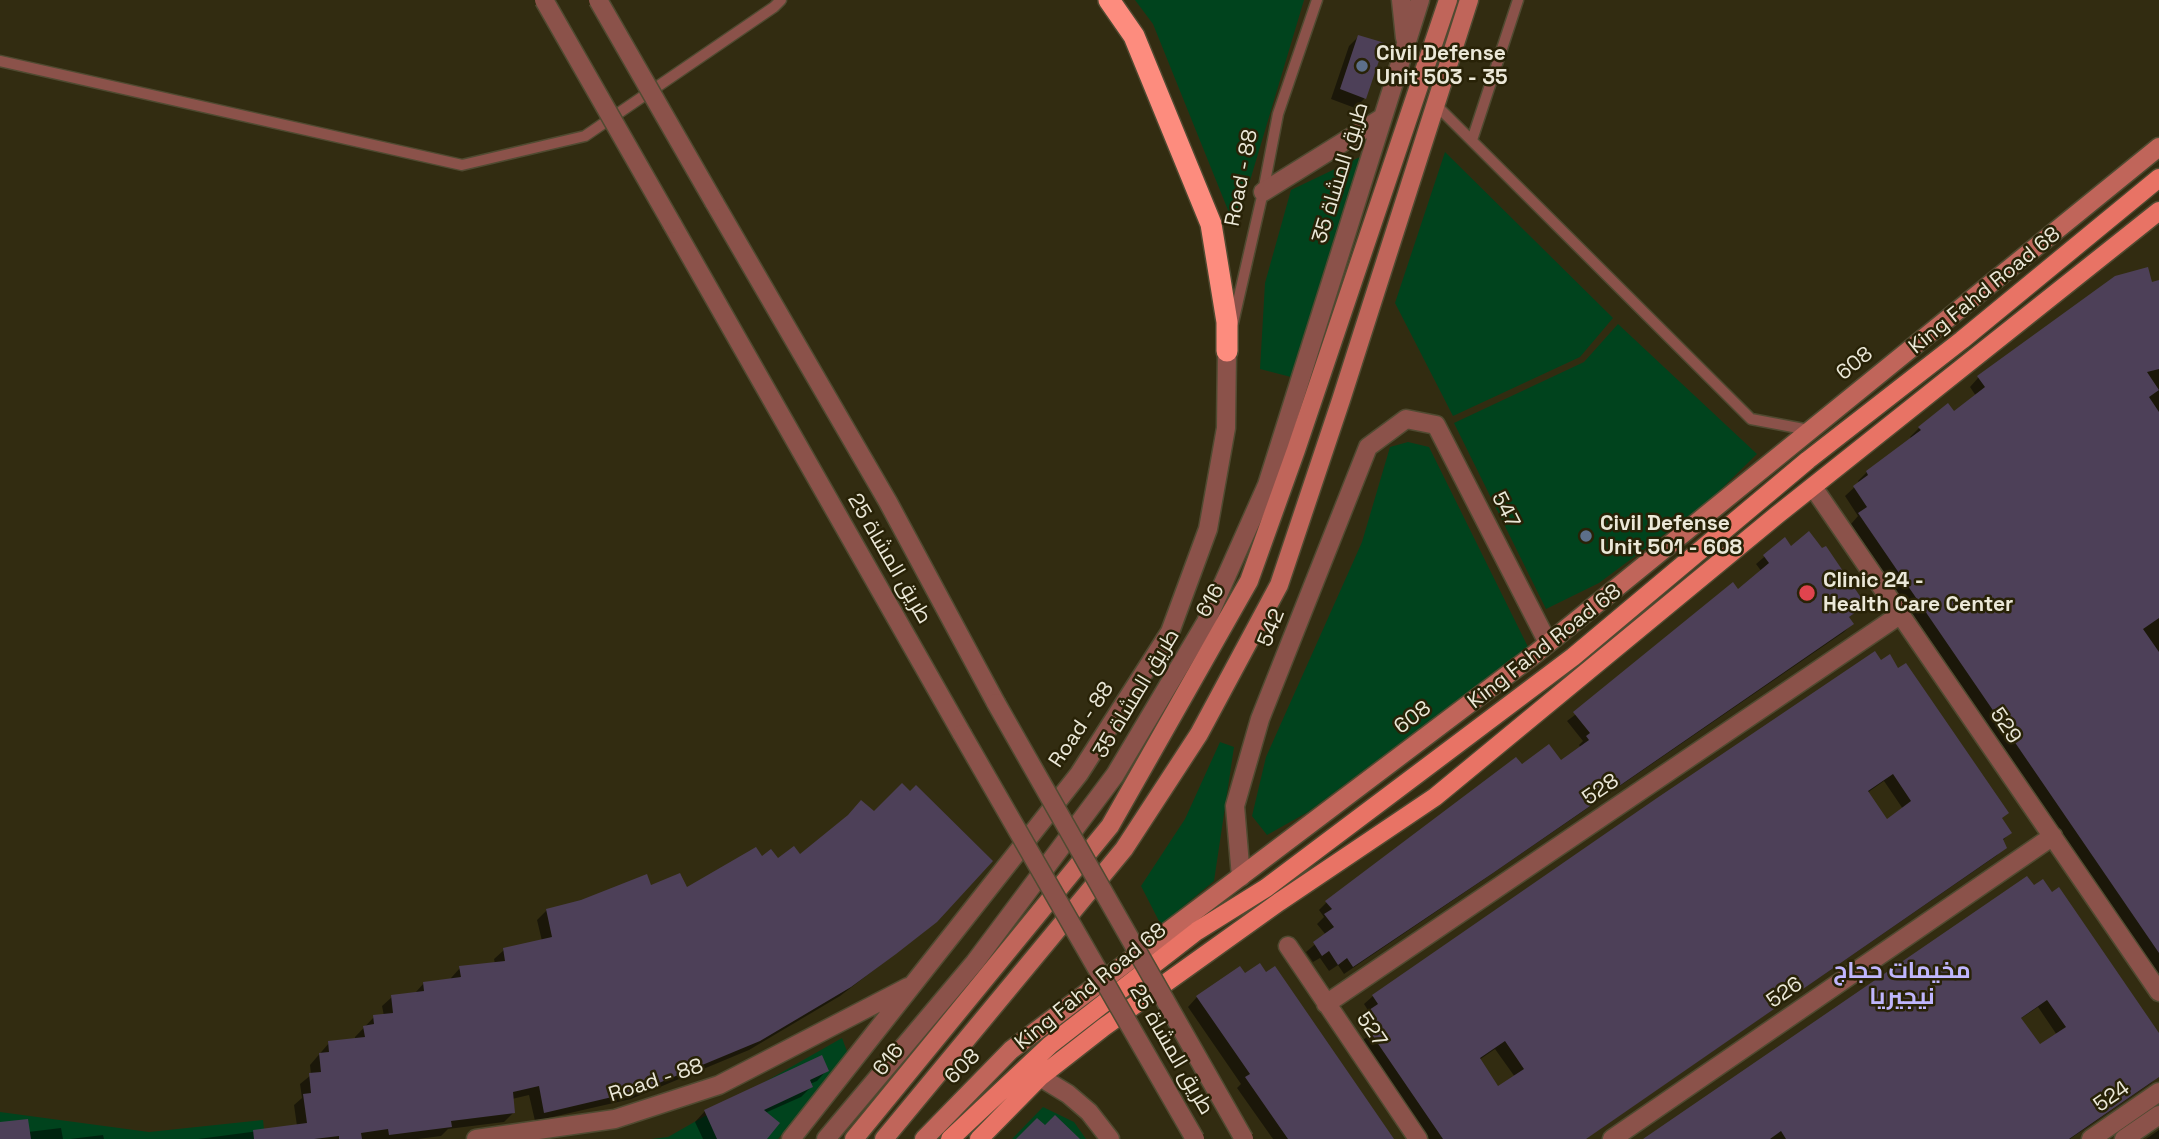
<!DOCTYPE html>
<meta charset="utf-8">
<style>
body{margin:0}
canvas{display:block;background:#322c11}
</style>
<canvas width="2159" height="1139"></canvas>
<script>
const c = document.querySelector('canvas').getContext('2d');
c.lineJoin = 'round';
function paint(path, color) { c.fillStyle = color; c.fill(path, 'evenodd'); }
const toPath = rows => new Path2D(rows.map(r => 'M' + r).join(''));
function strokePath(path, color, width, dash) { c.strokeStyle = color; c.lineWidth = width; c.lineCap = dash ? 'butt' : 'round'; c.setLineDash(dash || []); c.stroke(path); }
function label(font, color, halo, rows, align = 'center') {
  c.font = font + ' "Space Grotesk",Cairo,sans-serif'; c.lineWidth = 5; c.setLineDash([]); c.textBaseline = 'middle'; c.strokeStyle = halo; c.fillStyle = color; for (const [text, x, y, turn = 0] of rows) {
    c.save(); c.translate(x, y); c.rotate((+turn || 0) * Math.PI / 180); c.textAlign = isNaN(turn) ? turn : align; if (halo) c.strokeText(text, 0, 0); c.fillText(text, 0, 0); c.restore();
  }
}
paint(toPath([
 [1135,0,1304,0,1243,204,1230,215,1153,24],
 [1445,152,1613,318,1580,357,1453,416,1395,303],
 [1360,157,1291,377,1260,369,1265,283,1291,190],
 [1618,324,1757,454,1709,501,1599,583,1546,609,1454,423,1584,362],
 [1408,442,1429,447,1528,647,1308,812,1267,835,1252,816,1266,757,1362,542,1390,447],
 [1220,742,1234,747,1214,881,1161,925,1141,886,1185,819],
 [842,1038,848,1054,778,1139,651,1139,668,1137],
 [1043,1107,1074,1122,1086,1139,1012,1139],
 [0,1112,149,1132,263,1120,265,1139,0,1139]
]), '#00431d');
paint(toPath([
 [1358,37,1383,44,1364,99,1355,108,1331,99,1349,46],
 [2159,282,2159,974,1851,524,1858,516,1845,496,1859,483,1858,481,1867,472,1912,439,1910,437,1919,428,1954,413,1976,396,1970,387,1978,378,2151,284],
 [1784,540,1791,548,1864,605,1848,618,1852,624,1844,632,1483,880,1344,974,1338,965,1329,971,1320,958,1313,962,1306,952,1326,935,1317,924,1324,917,1319,910,1327,902,1522,767,1560,762,1581,748,1579,745,1583,741,1567,721,1762,572,1756,564],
 [1874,654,2001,819,2010,833,2002,841,2005,847,1996,856,1585,1139,1429,1139,1362,1041,1371,1033,1362,1020,1369,1012,1364,1004,1373,996],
 [1884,781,1903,809,1886,821,1867,793],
 [1495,1049,1515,1077,1498,1089,1479,1060],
 [800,856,925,931,840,996,749,1050,631,1099,535,1121,529,1095,512,1099,514,1112,504,1122,448,1129,441,1136,418,1139,198,1139,297,1126,294,1105,302,1098,300,1084,311,1075,310,1065,329,1043,355,1040,355,1037,374,1017,384,1016,382,1006,392,997,415,993,424,983,451,980,451,978,460,968,495,964,494,959,504,950,542,941,537,920,547,910,650,888,686,890,761,859,778,860],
 [2026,878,2159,1036,2159,1075,2151,1083,2070,1139,1646,1139],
 [2038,1007,2057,1035,2039,1047,2020,1019],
 [1197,997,1392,1139,1273,1139,1237,1088,1241,1084,1188,1007],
 [827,1070,817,1081,810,1084,811,1087,801,1097,765,1113,764,1139,703,1139,695,1122,705,1111],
 [0,1124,28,1132,61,1128,63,1139,0,1139],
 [2159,1130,2159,1139,2146,1139],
 [103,1135,104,1139,70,1139]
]), '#0007');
paint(toPath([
 [1358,35,1385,43,1366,99,1340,89],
 [2148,267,2152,282,2159,280,2159,369,2147,372,2159,390,2149,397,2159,412,2159,618,2143,629,2159,652,2159,953,1858,513,1867,507,1853,486,1868,475,1866,471,1921,430,1918,427,1948,403,1954,411,1985,387,1977,376,2115,276],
 [1809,531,1822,548,1826,546,1866,605,1849,617,1854,624,1493,873,1353,967,1347,958,1338,965,1329,951,1322,956,1313,942,1334,927,1324,914,1332,909,1325,901,1516,757,1522,764,1549,744,1561,760,1589,740,1586,736,1590,733,1573,712,1733,582,1738,589,1769,563,1763,555,1785,537,1791,546],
 [1875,651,1881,660,1890,654,1898,668,1906,663,2009,813,2002,818,2012,833,2003,839,2007,848,1586,1139,1443,1139,1370,1032,1379,1025,1369,1010,1378,1004,1372,995,1657,798],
 [1893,774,1911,801,1887,819,1868,791],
 [1505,1041,1524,1069,1498,1086,1480,1058],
 [902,783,910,791,916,785,993,861,937,922,896,954,851,987,760,1041,642,1090,544,1113,539,1086,513,1092,515,1113,451,1121,452,1127,389,1135,388,1129,361,1133,362,1139,339,1139,339,1136,314,1139,254,1139,253,1130,307,1123,303,1094,311,1093,309,1073,321,1072,319,1053,329,1052,328,1041,365,1037,363,1026,374,1024,373,1015,393,1013,391,995,424,991,423,982,461,977,459,966,505,961,503,948,552,937,546,909,581,900,647,874,651,885,680,873,687,887,756,847,762,856,771,849,778,858,794,846,800,854,848,815,861,800,874,811],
 [2027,876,2034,885,2043,879,2052,892,2059,887,2159,1033,2159,1077,2098,1119,2069,1139,1786,1139,1781,1131,1770,1139,1643,1139],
 [2047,1000,2066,1027,2040,1044,2021,1018],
 [1260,963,1266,972,1275,966,1394,1139,1288,1139,1245,1077,1250,1074,1196,996,1240,966,1245,973],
 [822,1055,829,1071,810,1080,813,1087,764,1110,780,1123,767,1139,717,1139,704,1110],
 [1055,1115,1080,1139,1016,1139,1037,1118,1045,1125],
 [28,1119,31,1139,0,1139,0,1122]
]), '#4d4058');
const lane = toPath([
 [0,61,462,165,585,136,774,7,781,0],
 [1436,105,1751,419,1809,430],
 [1472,140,1518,0],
 [1233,323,1263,192,1278,114,1317,0]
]);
const street = toPath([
 [1401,0,1405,38],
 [1263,192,1382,118],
 [714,202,888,502,996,703],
 [672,224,962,734],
 [1813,487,2159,992],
 [1241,877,1235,806,1260,719,1368,447,1406,419,1436,425,1548,643],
 [1288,946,1418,1139],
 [1326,1004,1901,614],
 [1040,1077,1068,1094,1089,1112,1110,1139],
 [476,1139,615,1119,719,1085,908,987],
 [791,1139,1079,774,1170,632,1208,529,1226,428,1227,351],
 [826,1139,975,962,1115,775,1206,622,1267,485,1420,0],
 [1612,1139,2053,836],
 [2091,1139,2159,1092],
 [2124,1139,2159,1115]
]);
const secondary = toPath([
 [854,1139,1110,826,1249,581,1296,450,1448,0],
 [884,1139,1124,849,1199,734,1279,585,1341,400,1469,0],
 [924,1139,1011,1050,1535,654,2159,147]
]);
const primary = toPath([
 [950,1139,1050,1045,1197,931,1266,888,1573,657,1808,460,1962,340,2159,178],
 [979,1139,1040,1077,1104,1027,1279,902,1435,797,1777,515,2159,211]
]);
const highway = toPath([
 [1109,0,1134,36,1211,224,1227,322,1227,351]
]);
strokePath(lane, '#504a31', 13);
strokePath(street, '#504a31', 21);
strokePath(secondary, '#504a31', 21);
strokePath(primary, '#504a31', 21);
strokePath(highway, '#504a31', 24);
strokePath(lane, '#8b524a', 10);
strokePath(street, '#8b524a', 18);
strokePath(secondary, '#c0655a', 18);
strokePath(primary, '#e87365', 18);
strokePath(highway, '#fd8c7e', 21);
const streetBridge = toPath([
 [544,0,672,224],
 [598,0,714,202],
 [996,703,1244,1139],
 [962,734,1195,1139]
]);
strokePath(streetBridge, '#504a31', 21, []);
strokePath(streetBridge, '#8b524a', 18);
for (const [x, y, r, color] of [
 [1362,66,7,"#5c6f8a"],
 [1586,536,7,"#5c6f8a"],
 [1807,593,9,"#e0444e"]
]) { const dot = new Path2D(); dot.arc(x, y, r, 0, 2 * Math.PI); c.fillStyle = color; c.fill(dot); strokePath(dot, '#282207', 2.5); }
label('bold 21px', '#ebe8d8', '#282207', [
 ["Civil Defense",1376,54],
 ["Unit 503 - 35",1376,78],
 ["Civil Defense",1600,524],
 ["Unit 501 - 608",1600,548],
 ["Clinic 24 -",1823,581],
 ["Health Care Center",1823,605]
], 'left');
label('21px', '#ebe8d8', '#282207', [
 ["طريق المشاة 35",1341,173,-73],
 ["Road - 88",1242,178,-79],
 ["King Fahd Road 68",1985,291,-39],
 ["608",1855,364,-39],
 ["547",1505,510,63],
 ["طريق المشاة 25",889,559,60],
 ["616",1211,601,-60],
 ["542",1272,628,-68],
 ["King Fahd Road 68",1545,647,-38],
 ["طريق المشاة 35",1137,694,-59],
 ["608",1413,718,-37],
 ["Road - 88",1082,725,-56],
 ["529",2005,726,56],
 ["528",1601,790,-34],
 ["King Fahd Road 68",1091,987,-39],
 ["526",1785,993,-35],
 ["527",1371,1030,56],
 ["طريق المشاة 25",1171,1050,60],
 ["616",889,1060,-51],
 ["608",963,1067,-45],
 ["Road - 88",656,1081,-18],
 ["524",2112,1097,-35]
]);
label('bold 23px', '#bfb6fd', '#282207', [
 ["مخيمات حجاج",1902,972],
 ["نيجيريا",1902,998]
]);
</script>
